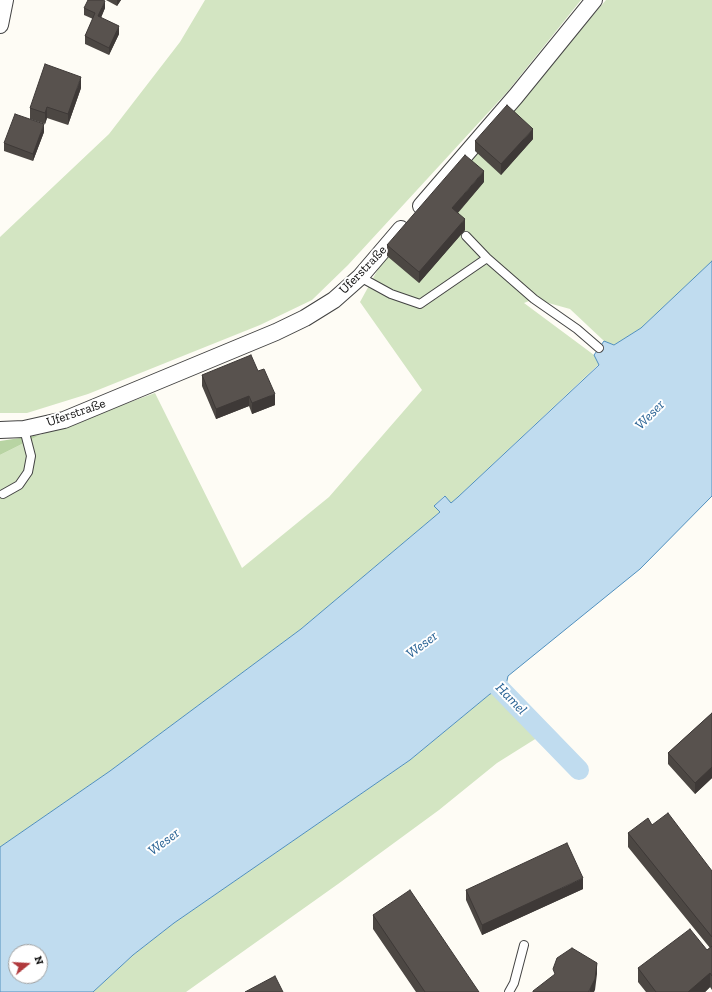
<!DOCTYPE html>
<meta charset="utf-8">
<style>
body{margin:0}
#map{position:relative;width:712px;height:992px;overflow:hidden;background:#fefcf5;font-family:"Zilla Slab",serif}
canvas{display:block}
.north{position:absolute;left:8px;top:944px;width:40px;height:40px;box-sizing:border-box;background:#fff;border:1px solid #9f9f9f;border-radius:50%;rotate:72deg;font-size:11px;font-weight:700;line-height:16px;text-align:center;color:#101010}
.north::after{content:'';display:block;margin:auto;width:14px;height:18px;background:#b0393c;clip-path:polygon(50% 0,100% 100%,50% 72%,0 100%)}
</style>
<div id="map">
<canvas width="712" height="992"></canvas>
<div class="north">N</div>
</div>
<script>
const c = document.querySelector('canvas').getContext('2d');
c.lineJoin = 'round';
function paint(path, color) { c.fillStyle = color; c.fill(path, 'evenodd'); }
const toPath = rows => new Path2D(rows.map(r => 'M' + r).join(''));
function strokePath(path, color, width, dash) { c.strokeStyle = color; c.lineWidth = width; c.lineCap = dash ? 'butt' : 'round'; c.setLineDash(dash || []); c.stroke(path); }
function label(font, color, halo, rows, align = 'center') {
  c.font = font + ' "Zilla Slab",serif'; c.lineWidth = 4; c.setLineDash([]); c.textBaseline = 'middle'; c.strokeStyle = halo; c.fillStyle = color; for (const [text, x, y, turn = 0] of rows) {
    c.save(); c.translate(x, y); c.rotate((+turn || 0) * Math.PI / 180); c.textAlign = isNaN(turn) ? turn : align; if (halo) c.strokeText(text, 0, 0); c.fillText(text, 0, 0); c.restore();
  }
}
paint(toPath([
 [205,0,581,0,508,91,348,265,312,300,260,325,88,394,27,413,0,413,0,237,109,134,180,42],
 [606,0,712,0,712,261,641,328,614,345,604,341,570,309,534,299,524,303,594,355,599,364,458,497,451,503,444,496,434,506,440,512,301,629,110,771,0,847,0,455,40,435,155,393,242,568,329,497,422,390,360,302,388,251,520,101],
 [497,692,540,736,497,763,439,810,338,884,186,992,93,992,133,955,174,923,410,760,490,694]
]), '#d3e5c2');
paint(toPath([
 [40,435,0,455,0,441]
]), '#b8d4a3');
const water = toPath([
 [712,261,712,496,640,569,508,676,506,685,501,690,490,694,410,760,174,923,133,955,93,992,0,992,0,847,110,771,301,629,440,512,434,506,445,496,451,503,458,497,599,365,594,355,604,341,614,345,641,328,712,261],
 [16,952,40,952,40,976,16,976,16,952]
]);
paint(water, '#c0dcef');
strokePath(water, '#508fbd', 1);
strokePath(toPath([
 [482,670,579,770]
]), '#c0dcef', 20);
const lane = toPath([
 [466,236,487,258,534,299,577,329,599,348],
 [360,277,391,294,420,304,487,258],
 [3,494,19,485,28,472,31,456,24,429],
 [509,992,514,983,524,945]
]);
const street = toPath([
 [0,25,5,0],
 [421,206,516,96,594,0],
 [0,430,24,429,64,420,276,332,305,318,334,300,360,277,401,229]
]);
strokePath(lane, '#434343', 10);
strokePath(street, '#434343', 18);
strokePath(lane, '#fff', 8);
strokePath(street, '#fff', 16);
paint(toPath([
 [106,0,121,0,117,6],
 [84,8,105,8,101,18,119,34,109,55,85,44,85,36,93,19,84,15],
 [81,88,68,125,47,118,45,124,30,119,30,108],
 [44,132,33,161,4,151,4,143],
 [533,139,501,175,475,151,475,141],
 [484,182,458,213,465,230,419,283,387,256,387,245],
 [258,371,275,405,252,414,249,406,216,419,202,386,202,375],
 [712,713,712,778,695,794,668,764,668,753],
 [652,825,712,871,712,990,710,987,705,992,646,992,638,982,638,968,707,950,710,948,628,847,628,833],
 [583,889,482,935,466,900,466,890],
 [373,915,479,992,416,992,373,929]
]), '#4c4743');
paint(toPath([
 [117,0,121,0,117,6],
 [105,1,105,8,98,24,98,16],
 [119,26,119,34,109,55,109,48],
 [81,77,81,88,68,125,68,114],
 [47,107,47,118,45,124,45,113],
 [44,124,44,132,33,161,33,154],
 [533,129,533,139,501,175,501,164],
 [484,171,484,182,452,219,452,208],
 [465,219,465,230,419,283,419,272],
 [275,394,275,405,252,414,252,403],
 [249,396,249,406,216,419,216,409],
 [712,767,712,778,695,794,695,783],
 [583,878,583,889,482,935,482,925],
 [597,963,597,974,595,990,594,992,589,992],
 [710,973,710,987,705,992,688,992]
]), '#3e3937');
const building = toPath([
 [88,0,103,0,105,1,98,16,119,26,109,48,85,36,95,13,84,8,88,0],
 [45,64,81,77,68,114,47,107,45,113,30,108,45,64],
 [507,105,533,129,501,164,475,141,507,105],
 [15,114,44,124,33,154,4,143,15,114],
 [465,155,484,171,452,208,465,219,419,272,387,245,465,155],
 [251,355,258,371,264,369,275,394,252,403,249,396,216,409,202,375,251,355],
 [712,713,712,767,695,783,668,753,712,713],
 [668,813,712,871,712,937,628,833,648,818,652,825,668,813],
 [567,843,583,878,482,925,466,890,567,843],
 [410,890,479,992,425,992,373,915,410,890],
 [690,929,707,950,712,946,712,976,710,973,688,992,656,992,638,968,690,929],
 [572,948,597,963,595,979,589,991,589,992,533,992,533,991,555,974,553,969,557,958,572,948],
 [275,976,283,992,245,992,275,976]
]);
paint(building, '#58524e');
strokePath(building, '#3e3937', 1);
label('13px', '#101010', '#fff', [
 ["Uferstraße",363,270,-46],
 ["Uferstraße",76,413,-19]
]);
label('italic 14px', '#286294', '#fff', [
 ["Weser",650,415,-46],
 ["Weser",422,645,-37],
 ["Hamel",511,699,46],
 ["Weser",164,842,-37]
]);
</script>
